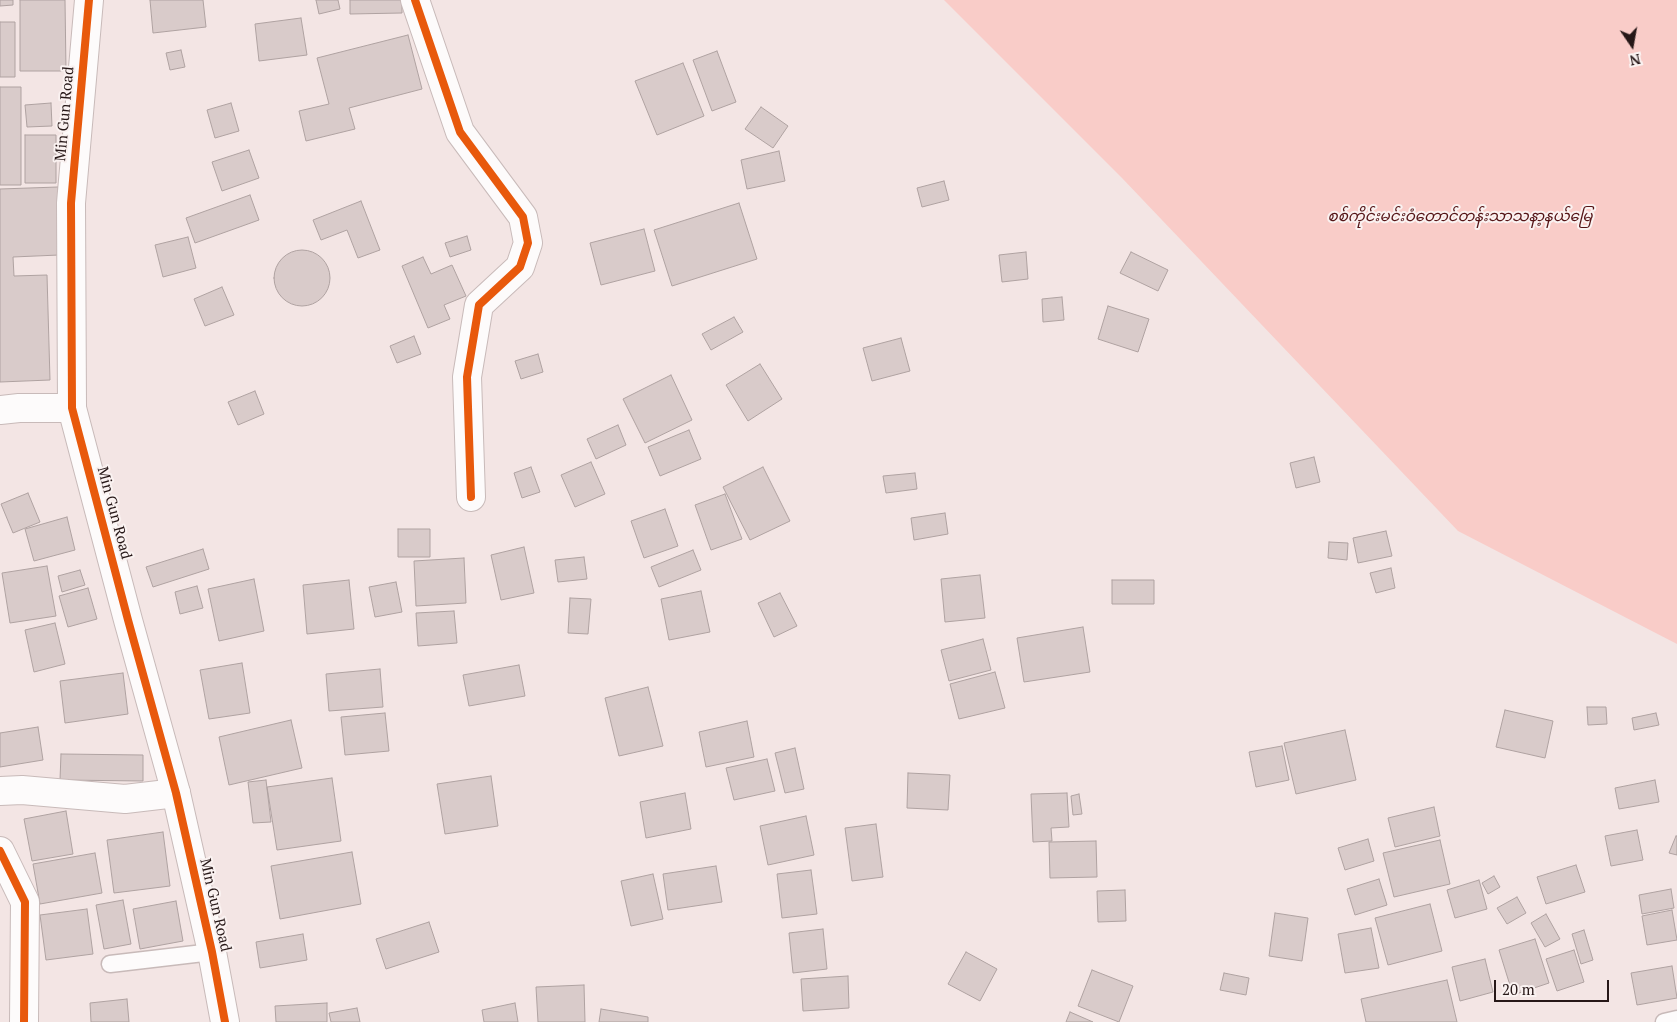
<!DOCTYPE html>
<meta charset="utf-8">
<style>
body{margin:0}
#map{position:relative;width:1677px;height:1022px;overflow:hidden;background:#f3e5e4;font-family:"PT Serif",serif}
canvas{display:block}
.north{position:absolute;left:1607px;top:20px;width:50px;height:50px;-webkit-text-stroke:4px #faf2f1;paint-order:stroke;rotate:168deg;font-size:14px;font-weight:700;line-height:20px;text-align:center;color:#261717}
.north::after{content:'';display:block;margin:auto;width:18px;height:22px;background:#261717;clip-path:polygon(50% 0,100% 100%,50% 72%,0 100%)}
.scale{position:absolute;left:1494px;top:980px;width:115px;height:22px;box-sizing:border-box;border:2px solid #261717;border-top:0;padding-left:6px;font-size:15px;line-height:18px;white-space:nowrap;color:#261717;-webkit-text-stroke:4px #faf2f1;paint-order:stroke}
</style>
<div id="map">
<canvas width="1677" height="1022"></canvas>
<div class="north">N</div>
<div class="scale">20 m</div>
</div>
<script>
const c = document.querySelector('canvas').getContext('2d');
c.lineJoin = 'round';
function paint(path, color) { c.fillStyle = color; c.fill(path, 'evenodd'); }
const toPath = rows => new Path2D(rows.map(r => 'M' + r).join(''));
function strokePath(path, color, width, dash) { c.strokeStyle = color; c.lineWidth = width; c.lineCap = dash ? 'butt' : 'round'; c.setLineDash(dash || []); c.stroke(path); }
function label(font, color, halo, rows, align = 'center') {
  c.font = font + ' "PT Serif","Noto Sans Myanmar",serif'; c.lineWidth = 4; c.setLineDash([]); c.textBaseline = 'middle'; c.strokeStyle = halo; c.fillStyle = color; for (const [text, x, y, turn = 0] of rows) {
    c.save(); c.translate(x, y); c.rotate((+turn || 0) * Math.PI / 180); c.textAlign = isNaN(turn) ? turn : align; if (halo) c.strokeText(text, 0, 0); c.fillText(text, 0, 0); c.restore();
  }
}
paint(toPath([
 [944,0,1677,0,1677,644,1458,531,1122,178]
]), '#f9ccc8');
const building = toPath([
 [0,0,13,0,13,5,0,6,0,0],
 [20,0,65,0,66,71,20,71,20,0],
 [150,0,203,0,206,27,153,33,150,0],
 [316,0,338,0,340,9,319,14,316,0],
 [350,0,402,0,402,13,350,14,350,0],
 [301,18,307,55,259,61,255,24,301,18],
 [0,22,15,22,15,77,0,77,0,22],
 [408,35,422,89,349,108,355,129,306,141,299,111,329,104,317,58,408,35],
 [181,50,185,67,170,70,166,53,181,50],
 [717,51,736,102,712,111,693,60,717,51],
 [683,63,704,116,657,135,635,81,683,63],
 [0,87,21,87,21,185,0,185,0,87],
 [51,103,52,126,27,127,25,105,51,103],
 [231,103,239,131,215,138,207,110,231,103],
 [761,107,788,126,773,148,745,129,761,107],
 [25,135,56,135,56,183,25,183,25,135],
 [249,150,259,178,222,191,212,162,249,150],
 [779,151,785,181,747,189,741,160,779,151],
 [944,181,949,200,922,207,917,188,944,181],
 [58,187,59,255,13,257,14,276,47,275,50,380,0,382,0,189,58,187],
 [250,195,259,220,195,243,186,218,250,195],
 [361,201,380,250,358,258,347,230,321,240,313,220,361,201],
 [739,203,757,259,672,286,654,230,739,203],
 [644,229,655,271,601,285,590,243,644,229],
 [467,236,471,250,450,257,445,243,467,236],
 [188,237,196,268,163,277,155,245,188,237],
 '274 278a28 28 0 1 1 56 0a28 28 0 1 1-56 0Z',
 [1026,252,1028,279,1002,282,999,255,1026,252],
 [1131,252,1168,270,1158,291,1120,273,1131,252],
 [423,257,431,274,452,265,466,296,444,305,450,319,428,328,402,266,423,257],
 [222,287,234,315,205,326,194,299,222,287],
 [1062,297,1064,320,1043,322,1042,299,1062,297],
 [1108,306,1149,319,1138,352,1098,339,1108,306],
 [734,317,743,332,711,350,702,334,734,317],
 [414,336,421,354,397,363,390,346,414,336],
 [901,338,910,371,872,381,863,348,901,338],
 [538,354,543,372,521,379,515,361,538,354],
 [760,364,782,399,748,421,726,385,760,364],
 [671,375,692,420,645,443,623,399,671,375],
 [255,391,264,414,238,425,228,402,255,391],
 [618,425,626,445,596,459,587,439,618,425],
 [689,430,701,459,660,476,648,447,689,430],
 [1314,457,1320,482,1296,488,1290,463,1314,457],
 [591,462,605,494,575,507,561,475,591,462],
 [531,467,540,492,522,498,514,473,531,467],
 [763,467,790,521,750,540,723,487,763,467],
 [915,473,917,489,886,493,883,476,915,473],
 [28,493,40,522,13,533,1,504,28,493],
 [725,494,742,539,711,550,695,505,725,494],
 [665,509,678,546,644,558,631,521,665,509],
 [945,513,948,534,914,540,911,518,945,513],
 [67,517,75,550,34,561,25,529,67,517],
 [398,529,430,529,430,557,398,557,398,529],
 [1386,531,1392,556,1358,563,1353,538,1386,531],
 [1329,542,1348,543,1347,560,1328,558,1329,542],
 [524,547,534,593,501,600,491,555,524,547],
 [203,549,209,569,153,587,146,567,203,549],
 [693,550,701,570,659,587,651,567,693,550],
 [584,557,587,579,558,582,555,560,584,557],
 [464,558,466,603,416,606,414,561,464,558],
 [47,566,56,616,10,623,2,573,47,566],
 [1391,568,1395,588,1376,593,1370,573,1391,568],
 [80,570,85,585,62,592,58,576,80,570],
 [980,575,985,618,945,622,941,579,980,575],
 [254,579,264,631,219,641,208,589,254,579],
 [349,580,354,629,307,634,303,585,349,580],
 [1112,580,1154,580,1154,604,1112,604,1112,580],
 [396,582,402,612,375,617,369,587,396,582],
 [197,586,203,608,180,614,175,592,197,586],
 [88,588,97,619,68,627,59,596,88,588],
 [701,591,710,632,669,640,661,599,701,591],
 [780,593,797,626,774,637,758,603,780,593],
 [570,598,591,599,588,634,568,633,570,598],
 [454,611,457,643,418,646,416,613,454,611],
 [55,623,65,664,34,672,25,630,55,623],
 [1083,627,1090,672,1024,682,1017,638,1083,627],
 [983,639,991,670,949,681,941,650,983,639],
 [242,663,250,713,209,719,200,670,242,663],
 [519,665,525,696,469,706,463,675,519,665],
 [380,669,383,707,329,711,326,674,380,669],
 [995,672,1005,708,959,719,950,684,995,672],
 [123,673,128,714,65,723,60,681,123,673],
 [648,687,663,746,619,756,605,698,648,687],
 [1587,707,1606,707,1607,724,1588,725,1587,707],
 [1505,710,1553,721,1545,758,1496,747,1505,710],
 [385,713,389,751,345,755,341,717,385,713],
 [1656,713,1659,725,1634,730,1632,718,1656,713],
 [291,720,302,768,229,785,219,737,291,720],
 [747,721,754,757,706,767,699,732,747,721],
 [38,727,43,760,0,767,0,733,38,727],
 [1345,730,1356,780,1296,794,1284,743,1345,730],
 [1282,746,1289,780,1256,787,1249,752,1282,746],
 [795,748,804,789,785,793,775,753,795,748],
 [61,754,143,755,143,781,60,780,61,754],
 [767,759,775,791,734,800,726,768,767,759],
 [908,773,950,775,948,810,907,808,908,773],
 [491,776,498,826,445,834,437,784,491,776],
 [332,778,341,841,277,850,267,787,332,778],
 [266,780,271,822,253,823,248,782,266,780],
 [1655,780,1659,802,1619,809,1615,788,1655,780],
 [685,793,691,829,646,838,640,802,685,793],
 [1067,793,1069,827,1051,828,1052,841,1033,842,1031,794,1067,793],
 [1079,794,1082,814,1073,815,1071,796,1079,794],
 [1434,807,1440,836,1395,847,1388,818,1434,807],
 [66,811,73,854,32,861,24,819,66,811],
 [806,816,814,855,768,865,760,826,806,816],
 [876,824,883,877,852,881,845,828,876,824],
 [1637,830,1643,860,1611,866,1605,836,1637,830],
 [163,832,170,886,114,893,107,840,163,832],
 [1676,836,1677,836,1677,855,1669,853,1676,836],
 [1368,839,1374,861,1345,870,1338,848,1368,839],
 [1440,840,1450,884,1394,897,1383,853,1440,840],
 [1096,841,1097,877,1050,878,1049,842,1096,841],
 [352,852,361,904,280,919,271,866,352,852],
 [95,853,102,893,40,904,33,864,95,853],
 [1576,865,1585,892,1546,904,1537,877,1576,865],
 [716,866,722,902,668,910,663,874,716,866],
 [811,870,817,914,782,918,777,874,811,870],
 [653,874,663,919,631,926,621,881,653,874],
 [1494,876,1500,887,1488,894,1482,883,1494,876],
 [1379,879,1387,905,1355,915,1347,889,1379,879],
 [1479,880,1487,909,1455,918,1447,890,1479,880],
 [1671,889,1674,908,1642,914,1639,895,1671,889],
 [1125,890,1126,921,1098,922,1097,891,1125,890],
 [1517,897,1526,913,1507,924,1497,908,1517,897],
 [123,900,131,944,104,949,96,905,123,900],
 [176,901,183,941,140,949,133,909,176,901],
 [1430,904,1442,951,1388,965,1375,918,1430,904],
 [87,909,93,954,46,960,40,915,87,909],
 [1672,910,1677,940,1647,945,1642,916,1672,910],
 [1275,913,1308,918,1302,961,1269,956,1275,913],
 [1546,914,1560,939,1545,947,1531,923,1546,914],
 [429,922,439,952,386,969,376,939,429,922],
 [1371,928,1379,968,1345,973,1338,934,1371,928],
 [823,929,827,969,793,973,789,933,823,929],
 [1584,930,1593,960,1581,964,1572,934,1584,930],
 [303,934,307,960,260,968,256,942,303,934],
 [1535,939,1549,983,1513,995,1499,950,1535,939],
 [1574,950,1584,982,1557,991,1546,959,1574,950],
 [966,952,997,969,980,1001,948,984,966,952],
 [1485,959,1493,992,1460,1001,1452,967,1485,959],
 [1672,966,1677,998,1637,1005,1631,973,1672,966],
 [1092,970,1133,986,1119,1022,1078,1006,1092,970],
 [1224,973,1249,978,1246,995,1220,990,1224,973],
 [848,976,849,1008,803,1011,801,979,848,976],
 [1447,980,1457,1022,1366,1022,1361,999,1447,980],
 [584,985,585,1022,538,1022,536,987,584,985],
 [127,999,129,1022,91,1022,90,1003,127,999],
 [327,1003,327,1022,276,1022,275,1006,327,1003],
 [515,1003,518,1022,484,1022,482,1010,515,1003],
 [357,1008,360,1022,331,1022,329,1013,357,1008],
 [601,1009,648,1017,648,1022,599,1022,601,1009],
 [1070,1012,1093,1022,1066,1022,1070,1012]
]);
paint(building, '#d9cbca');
strokePath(building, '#afa2a1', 1);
const service = toPath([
 [110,964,212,952],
 [1664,1022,1677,1019]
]);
const minor = toPath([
 [415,0,460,132,523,217,528,243,520,267,479,305,467,377,471,497],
 [0,410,19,408,72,408],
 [0,791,22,790,125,799,176,793],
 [0,851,25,902,24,1022]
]);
const tertiary = toPath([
 [89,0,71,203,72,408,128,620,176,793,212,952,225,1022]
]);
strokePath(service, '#c8bab9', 19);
strokePath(minor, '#c8bab9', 30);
strokePath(tertiary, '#c8bab9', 30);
strokePath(service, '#fdfbfb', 16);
strokePath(minor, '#fdfbfb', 28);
strokePath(tertiary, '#fdfbfb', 28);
strokePath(toPath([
 [89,0,71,203,72,408,128,620,176,793,212,952,225,1022],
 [415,0,460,132,523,217,528,243,520,267,479,305,467,377,471,497],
 [0,851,25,902,24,1022]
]), '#e8590c', 8);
label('15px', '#261717', '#faf2f1', [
 ["Min Gun Road",65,114,-85],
 ["Min Gun Road",114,513,75],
 ["Min Gun Road",215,905,77]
]);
label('italic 15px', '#551416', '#faf2f1', [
 ["စစ်ကိုင်းမင်းဝံတောင်တန်းသာသနာ့နယ်မြေ",1460,217]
]);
</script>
